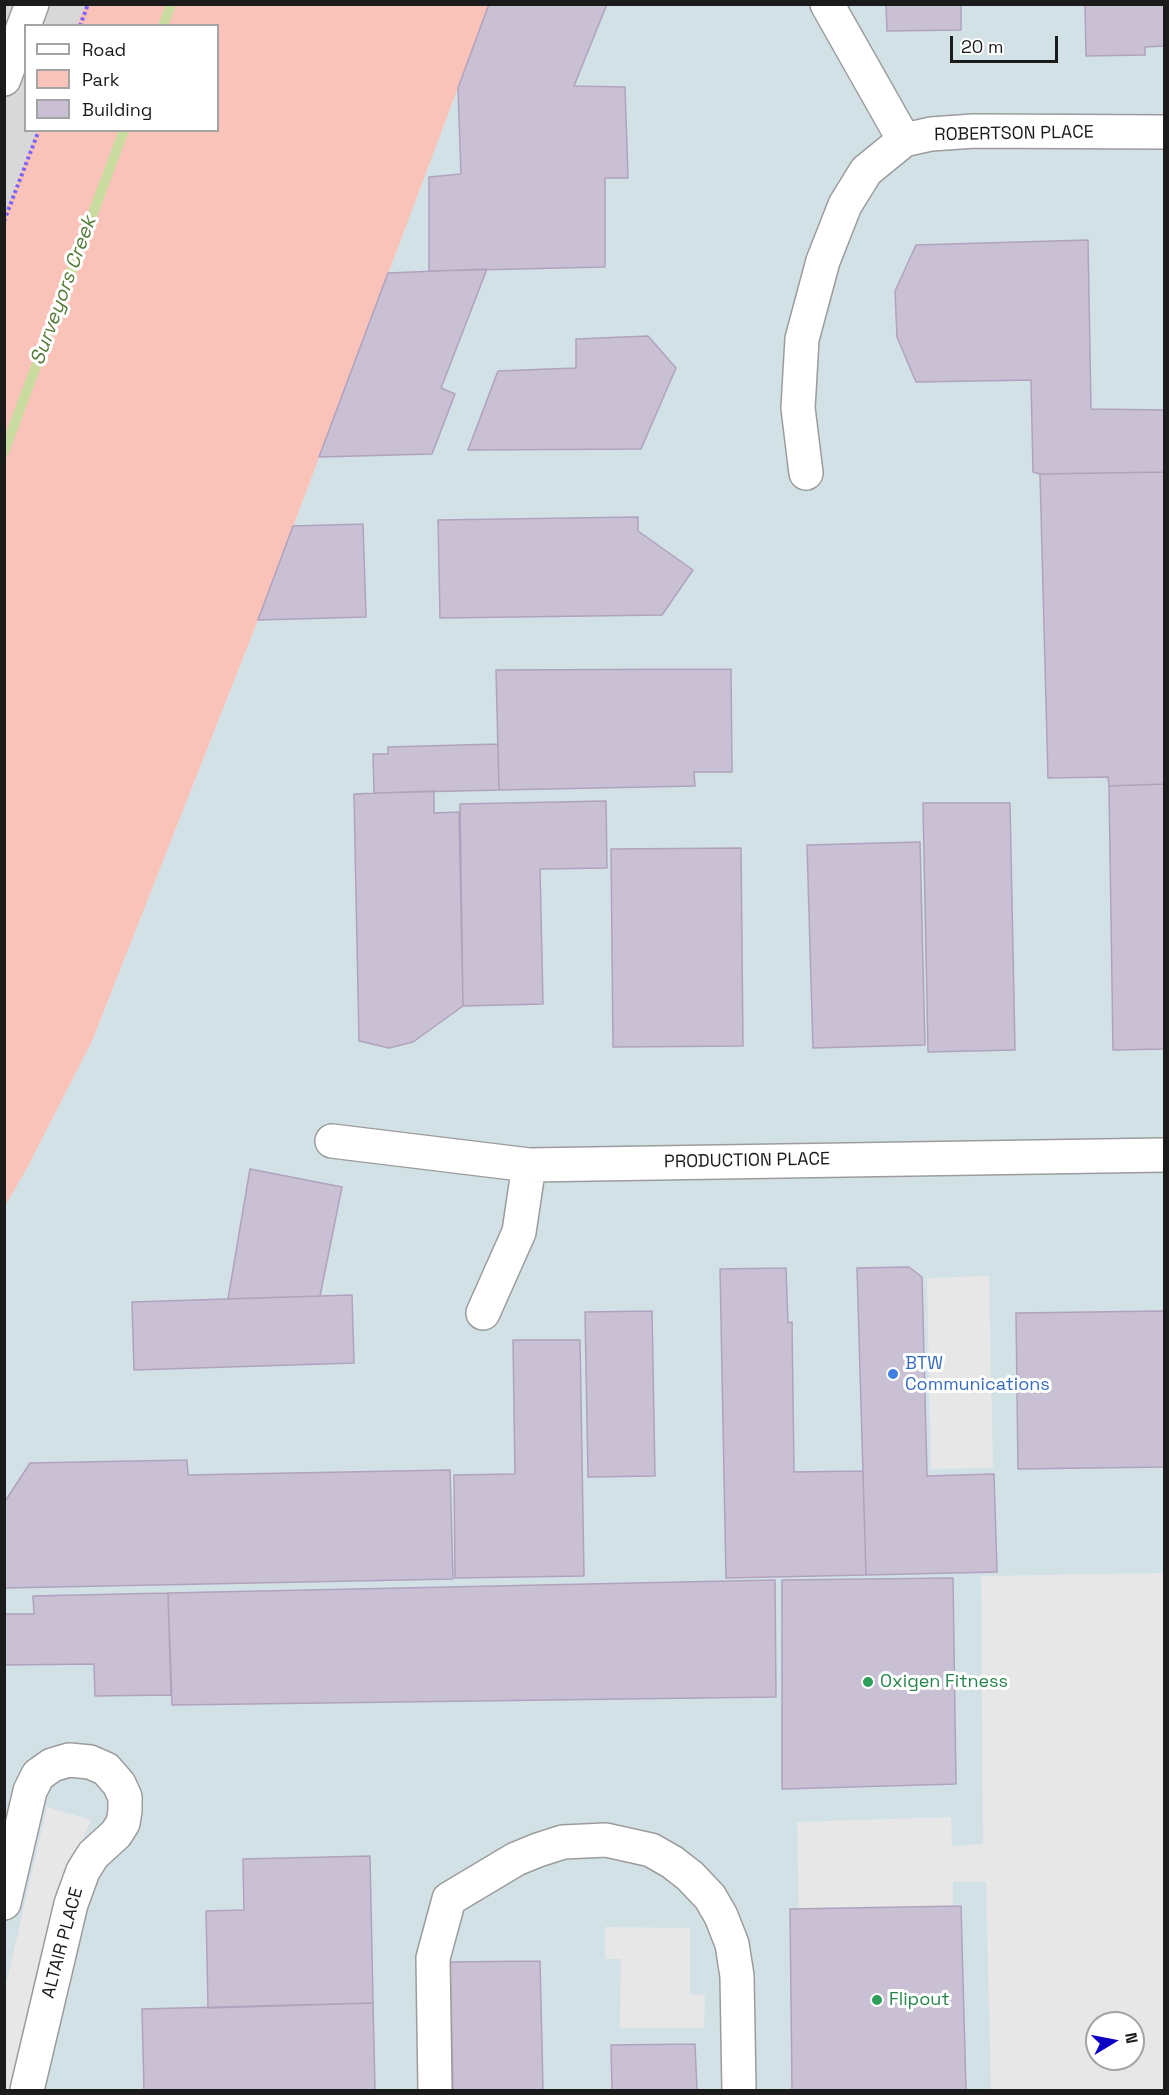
<!DOCTYPE html>
<style>
body{margin:0}
#map{position:relative;width:1169px;height:2095px;overflow:hidden;background:#e9e0ed;font-family:"Space Grotesk",sans-serif}
canvas{display:block}
.frame{position:absolute;inset:0;border:6px solid #1b1b1b;pointer-events:none}
.legend{position:absolute;left:24px;top:24px;width:195px;height:108px;box-sizing:border-box;background:#fff;border:2px solid #a4a4a4;margin:0;padding:8px 10px;list-style:none;font-size:18px;color:#1b1b1b}
.legend li{display:flex;align-items:center;gap:12px;height:30px}
.legend b{width:30px;border:2px solid #a4a4a4}
.north{position:absolute;left:1085px;top:2011px;width:60px;height:60px;box-sizing:border-box;background:#fff;border:2px solid #a4a4a4;border-radius:50%;rotate:80deg;font-size:16px;font-weight:700;line-height:24px;text-align:center;color:#1b1b1b}
.north::after{content:'';display:block;margin:auto;width:21px;height:27px;background:#0d00c5;clip-path:polygon(50% 0,100% 100%,50% 72%,0 100%)}
.scale{position:absolute;left:950px;top:36px;width:108px;height:27px;box-sizing:border-box;border:3px solid #1b1b1b;border-top:0;padding-left:8px;font-size:18px;line-height:21px;white-space:nowrap;color:#1b1b1b;-webkit-text-stroke:4px #fff;paint-order:stroke}
</style>
<div id="map">
<canvas width="1169" height="2095"></canvas>
<div class="frame"></div>
<ul class="legend">
<li><b style="height:8px;background:#fff"></b>Road</li>
<li><b style="height:16px;background:#f9c3ba"></b>Park</li>
<li><b style="height:16px;background:#cac0d3"></b>Building</li>
</ul>
<div class="north">N</div>
<div class="scale">20 m</div>
</div>
<script>
const c = document.querySelector('canvas').getContext('2d');
c.lineJoin = 'round';
function paint(path, color) { c.fillStyle = color; c.fill(path, 'evenodd'); }
const toPath = rows => new Path2D(rows.map(r => 'M' + r).join(''));
function strokePath(path, color, width, dash) { c.strokeStyle = color; c.lineWidth = width; c.lineCap = dash ? 'butt' : 'round'; c.setLineDash(dash || []); c.stroke(path); }
function label(font, color, halo, rows, align = 'center') {
  c.font = font + ' "Space Grotesk",sans-serif'; c.lineWidth = 6; c.setLineDash([]); c.textBaseline = 'middle'; c.strokeStyle = halo; c.fillStyle = color; for (const [text, x, y, turn = 0] of rows) {
    c.save(); c.translate(x, y); c.rotate((+turn || 0) * Math.PI / 180); c.textAlign = isNaN(turn) ? turn : align; if (halo) c.strokeText(text, 0, 0); c.fillText(text, 0, 0); c.restore();
  }
}
paint(toPath([
 [5,5,85,5,77,25,26,26,26,130,37,131,5,215]
]), '#d8d8d9');
paint(toPath([
 [489,5,1164,5,1164,2090,5,2090,4,1206,26,1170,92,1041,258,620],
 [1097,2023,1133,2023,1133,2059,1097,2059]
]), '#d1e1e6');
paint(toPath([
 [85,5,489,5,258,620,92,1041,26,1170,5,1206,4,216,37,131,218,130,218,26,77,25]
]), '#f9c3ba');
paint(toPath([
 [989,1276,993,1468,931,1469,927,1278],
 [1164,1573,1164,2090,991,2090,986,1882,953,1882,953,1911,799,1914,797,1822,951,1817,952,1846,983,1844,981,1576],
 [1097,2023,1133,2023,1133,2059,1097,2059],
 [47,1807,91,1820,52,1915,13,2090,5,2090,5,1989],
 [605,1927,690,1928,690,1994,705,1995,704,2028,620,2028,621,1959,605,1959]
]), '#e7e7e7');
strokePath(toPath([
 [163,26,171,4],
 [4,452,124,130]
]), '#cadb9f', 10);
const building = toPath([
 [489,4,607,4,574,86,625,87,628,178,605,178,605,267,429,271,429,177,461,174,458,88,489,4],
 [886,4,961,4,961,30,887,31,886,4],
 [1085,4,1164,4,1164,46,1145,47,1145,55,1086,56,1085,4],
 [1088,240,1091,409,1164,410,1164,472,1040,474,1033,472,1031,380,916,382,897,337,895,291,916,245,1088,240],
 [487,269,441,388,455,394,432,454,319,457,388,273,487,269],
 [648,336,676,368,641,449,468,450,498,371,576,368,576,339,648,336],
 [1164,472,1164,784,1109,786,1108,777,1048,778,1040,474,1164,472],
 [638,517,638,531,693,570,662,615,440,618,438,520,638,517],
 [363,524,366,617,258,620,293,526,363,524],
 [731,669,732,772,694,772,695,786,499,790,496,670,731,669],
 [498,744,499,790,374,793,373,754,388,754,388,747,498,744],
 [1164,784,1164,1049,1113,1050,1109,786,1164,784],
 [434,791,434,813,459,812,463,1006,413,1042,389,1048,359,1041,354,794,434,791],
 [606,801,607,868,540,869,543,1004,463,1006,460,804,606,801],
 [923,803,1010,803,1015,1050,928,1052,923,803],
 [920,842,925,1045,813,1048,807,845,920,842],
 [741,848,743,1046,613,1047,611,849,741,848],
 [250,1169,342,1187,320,1296,228,1299,250,1169],
 [909,1267,922,1277,927,1476,994,1474,997,1572,866,1575,857,1268,909,1267],
 [786,1268,788,1323,792,1322,794,1472,863,1471,866,1575,726,1578,720,1269,786,1268],
 [352,1295,354,1363,134,1370,132,1302,352,1295],
 [652,1311,655,1476,588,1477,585,1312,652,1311],
 [1164,1311,1164,1467,1018,1469,1016,1313,1164,1311],
 [513,1340,580,1340,584,1576,455,1578,454,1475,515,1474,513,1340],
 [187,1460,188,1475,450,1470,453,1579,4,1588,4,1503,30,1463,187,1460],
 [953,1578,956,1784,782,1789,782,1580,953,1578],
 [775,1580,776,1697,172,1705,168,1593,775,1580],
 [168,1593,171,1695,95,1696,94,1664,4,1665,4,1614,34,1614,33,1596,168,1593],
 [370,1856,373,2003,208,2008,206,1911,244,1910,243,1859,370,1856],
 [961,1906,966,2090,792,2090,790,1909,961,1906],
 [540,1961,543,2090,453,2090,450,1962,540,1961],
 [373,2003,375,2090,144,2090,142,2009,373,2003],
 [695,2044,697,2090,612,2090,611,2045,695,2044]
]);
paint(building, '#cac0d3');
strokePath(building, '#b0a2be', 1.5);
const minor = toPath([
 [827,4,904,140],
 [4,79,32,4],
 [806,473,798,408,802,339,823,261,845,205,866,171,904,140,931,134,974,131,1164,132],
 [332,1141,529,1165,1164,1155],
 [483,1313,519,1232,529,1165],
 [4,1903,30,1791,38,1775,52,1765,69,1760,90,1762,106,1769,119,1784,125,1797,125,1811,123,1823,116,1834,93,1855,83,1871,71,1904,27,2090],
 [435,2090,433,1958,449,1899,516,1859,538,1850,563,1842,606,1840,651,1850,672,1862,690,1876,710,1897,721,1916,732,1944,737,1976,739,2090]
]);
strokePath(minor, '#9c9c9c', 36);
strokePath(toPath([
 [80,26,88,4],
 [4,221,39,130]
]), '#7c63fa', 4, [3, 3]);
strokePath(minor, '#fff', 33);
for (const [x, y, r, color] of [
 [893,1374,6,"#3f7fe0"],
 [868,1682,6,"#2e9e5b"],
 [877,2000,6,"#2e9e5b"]
]) { const dot = new Path2D(); dot.arc(x, y, r, 0, 2 * Math.PI); c.fillStyle = color; c.fill(dot); strokePath(dot, '#fff', 2); }
label('18px', '#1b1b1b', '#fff', [
 ["ROBERTSON PLACE",1014,134,-1],
 ["PRODUCTION PLACE",747,1161,-1],
 ["ALTAIR PLACE",63,1943,-75]
]);
label('18px', '#366cbe', '#fff', [
 ["BTW",905,1364],
 ["Communications",905,1385]
], 'left');
label('18px', '#27864d', '#fff', [
 ["Oxigen Fitness",880,1682],
 ["Flipout",889,2000]
], 'left');
label('italic 20px', '#557c38', '#fff', [
 ["Surveyors Creek",64,291,-70]
]);
</script>
